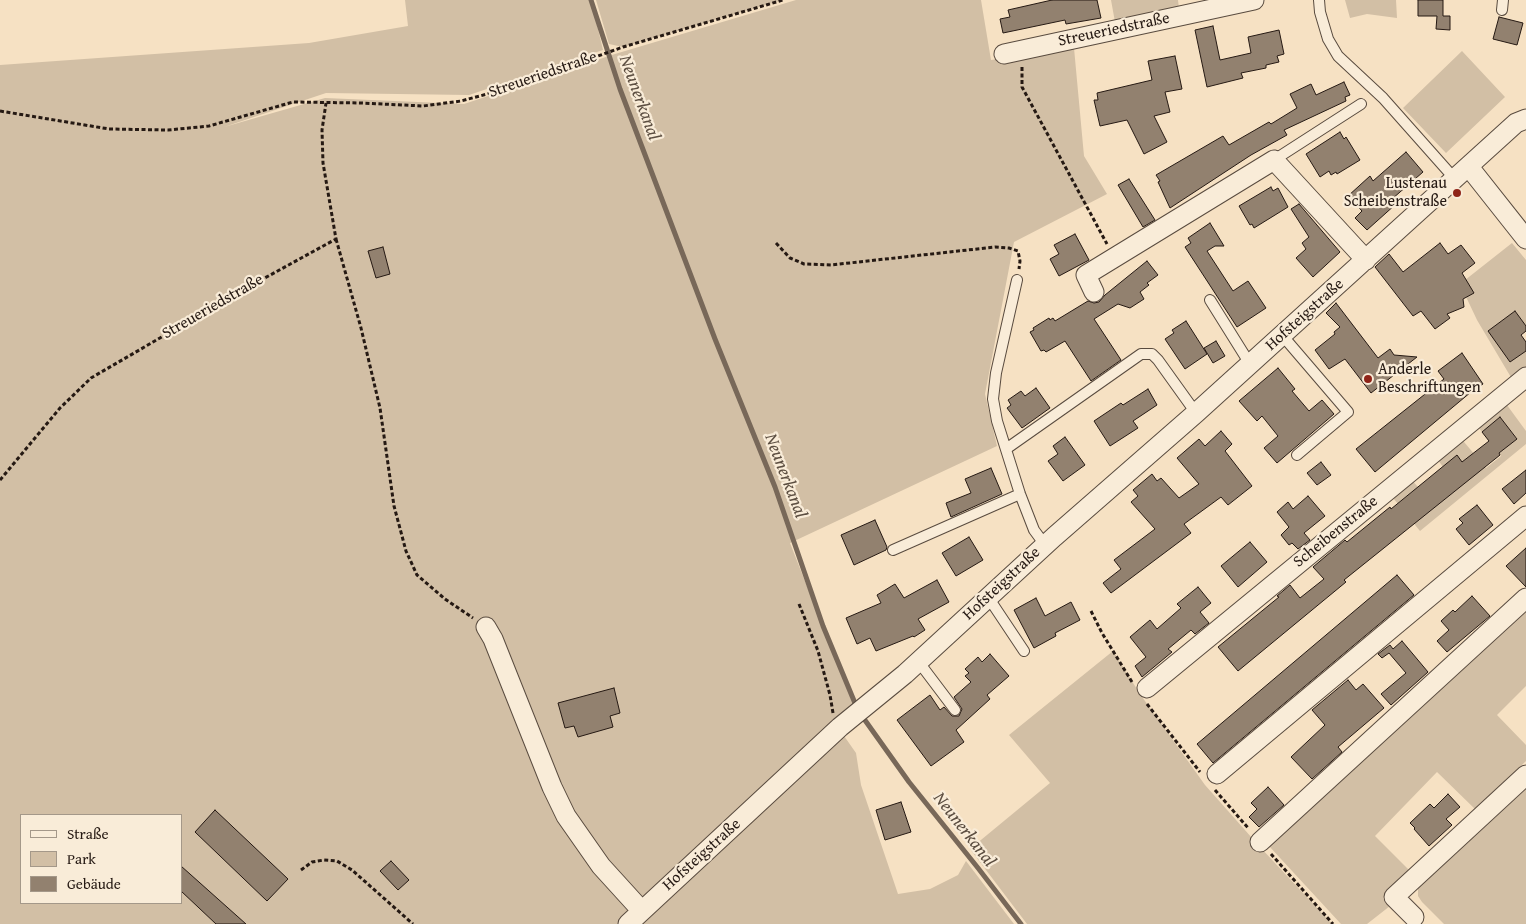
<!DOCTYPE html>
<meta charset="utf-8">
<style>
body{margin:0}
#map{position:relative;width:1526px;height:924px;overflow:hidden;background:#f6e1c3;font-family:"Gentium Book Plus",serif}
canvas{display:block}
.legend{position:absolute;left:20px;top:814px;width:162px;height:90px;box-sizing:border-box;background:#f9ecd8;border:1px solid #a49889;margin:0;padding:6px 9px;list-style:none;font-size:15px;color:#251913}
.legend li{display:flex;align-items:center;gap:10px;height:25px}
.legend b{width:25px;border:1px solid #a49889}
</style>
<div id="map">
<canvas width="1526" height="924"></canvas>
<ul class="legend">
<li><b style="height:6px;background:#f9ecd8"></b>Straße</li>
<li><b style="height:14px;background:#d2bfa5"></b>Park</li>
<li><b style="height:14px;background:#92816f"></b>Gebäude</li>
</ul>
</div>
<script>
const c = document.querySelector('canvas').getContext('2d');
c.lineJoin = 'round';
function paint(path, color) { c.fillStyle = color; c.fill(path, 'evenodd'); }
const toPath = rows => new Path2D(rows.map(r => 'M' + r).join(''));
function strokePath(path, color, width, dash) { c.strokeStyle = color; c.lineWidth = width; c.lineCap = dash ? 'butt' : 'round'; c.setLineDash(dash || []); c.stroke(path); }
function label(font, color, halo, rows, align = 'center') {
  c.font = font + ' "Gentium Book Plus",serif'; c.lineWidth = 4.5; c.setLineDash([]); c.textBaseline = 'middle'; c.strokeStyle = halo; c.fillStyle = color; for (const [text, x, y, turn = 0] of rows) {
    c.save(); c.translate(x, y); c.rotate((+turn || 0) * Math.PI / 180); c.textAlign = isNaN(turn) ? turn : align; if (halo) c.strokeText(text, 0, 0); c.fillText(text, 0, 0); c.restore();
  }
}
paint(toPath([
 [405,0,591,0,603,50,469,95,326,93,224,127,325,98,464,104,615,54,796,0,981,0,991,60,1074,48,1084,156,1107,194,1014,242,985,394,997,446,790,543,854,706,842,733,856,753,861,785,898,894,930,889,958,875,966,861,1014,924,0,924,0,65,309,43,408,26],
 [21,815,181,815,181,903,21,903],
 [596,0,783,0,623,47,609,44],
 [1111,0,1178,0,1179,9,1115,22],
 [1345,0,1396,0,1397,18,1367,14,1350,18],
 [1462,51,1505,97,1446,153,1403,108],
 [1512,243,1526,260,1526,326,1515,311,1490,330,1507,353,1505,355,1510,362,1526,351,1526,369,1512,379,1477,320,1460,284],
 [1504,401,1526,431,1526,444,1420,531,1389,493,1409,477,1418,487,1403,499,1419,518,1443,467,1435,456,1459,436,1486,468,1501,456,1499,453,1517,438,1500,417,1482,432,1475,423],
 [1526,602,1526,686,1497,715,1526,745,1526,761,1476,810,1437,772,1375,836,1411,872,1383,898,1390,906,1367,924,1341,924,1269,846],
 [1113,651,1140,694,1205,785,1260,847,1332,924,1027,924,970,849,1050,783,1009,735],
 [1526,777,1526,924,1444,924,1422,902,1418,896,1418,886]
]), '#d2bfa5');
strokePath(toPath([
 [591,0,620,89,715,339,775,487,823,626,857,708],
 [862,716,909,782,978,868,1021,924]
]), '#786859', 5);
const building = toPath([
 [1052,0,1097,0,1101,18,1066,24,1065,20,1003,33,1000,19,1010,17,1008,10,1052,0],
 [1418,0,1443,0,1443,16,1450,16,1450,30,1436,29,1437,16,1418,16,1418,0],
 [1499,17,1523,23,1517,45,1493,39,1499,17],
 [1213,26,1220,60,1251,53,1248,37,1279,30,1284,54,1277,56,1279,62,1266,65,1266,68,1241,73,1243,78,1207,87,1195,30,1213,26],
 [1175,56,1182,89,1165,92,1170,112,1154,116,1167,142,1144,154,1127,120,1100,126,1094,100,1098,100,1097,93,1152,80,1148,61,1175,56],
 [1344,82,1350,95,1345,97,1346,101,1284,130,1287,135,1251,155,1170,208,1158,182,1160,181,1156,175,1223,136,1229,145,1269,122,1271,124,1297,108,1290,94,1311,84,1316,95,1344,82],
 [1340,132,1344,139,1346,137,1360,160,1337,174,1336,172,1331,175,1329,171,1320,177,1306,154,1340,132],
 [1406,152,1423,172,1392,199,1396,204,1367,230,1355,218,1362,211,1348,196,1370,176,1373,181,1406,152],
 [1129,179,1155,220,1143,227,1118,185,1129,179],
 [1271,187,1273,191,1278,188,1288,207,1254,228,1252,224,1250,225,1239,206,1271,187],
 [1299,204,1340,252,1313,277,1296,258,1306,249,1302,243,1309,237,1291,209,1299,204],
 [1210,223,1224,246,1215,246,1207,251,1233,291,1248,281,1266,308,1237,327,1185,247,1191,243,1188,238,1210,223],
 [1075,234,1089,260,1059,276,1050,259,1059,254,1054,245,1075,234],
 [1440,243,1448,254,1461,245,1475,263,1462,273,1474,293,1463,299,1464,307,1447,314,1450,318,1435,329,1421,311,1413,316,1375,267,1389,254,1403,272,1440,243],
 [383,247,390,274,376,278,368,251,383,247],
 [1147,261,1158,275,1147,283,1149,285,1140,292,1144,299,1130,308,1118,304,1094,319,1121,360,1091,381,1065,341,1046,352,1044,350,1041,351,1030,332,1034,330,1033,328,1049,318,1050,320,1053,318,1055,321,1088,301,1094,303,1099,302,1105,295,1147,261],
 [1336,303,1378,358,1390,349,1394,355,1417,357,1371,393,1345,359,1329,369,1315,350,1335,334,1334,332,1340,327,1326,313,1336,303],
 [1515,311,1526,326,1526,331,1521,335,1526,342,1526,351,1510,362,1488,331,1515,311],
 [1186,321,1207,354,1185,369,1165,339,1174,333,1172,330,1186,321],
 [1216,341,1225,356,1213,363,1204,348,1216,341],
 [1462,353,1483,384,1471,392,1375,472,1356,449,1444,379,1438,371,1462,353],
 [1278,368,1295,389,1292,391,1309,411,1322,400,1334,414,1277,463,1264,448,1278,436,1262,416,1257,421,1239,401,1278,368],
 [1036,388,1050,408,1022,428,1007,408,1011,405,1008,400,1021,391,1025,396,1036,388],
 [1148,389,1157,405,1133,421,1138,428,1110,446,1094,421,1121,403,1123,405,1148,389],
 [1500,417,1517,439,1499,453,1500,455,1344,580,1346,582,1238,671,1218,647,1279,597,1277,596,1290,585,1300,598,1324,579,1313,567,1345,540,1347,542,1390,507,1391,509,1457,455,1462,462,1489,441,1482,432,1500,417],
 [1221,431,1232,444,1225,451,1252,486,1228,505,1221,497,1184,524,1191,533,1111,593,1103,583,1121,569,1114,560,1155,529,1131,502,1138,496,1133,490,1152,474,1157,481,1161,478,1179,498,1199,484,1177,458,1199,439,1205,446,1221,431],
 [1065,437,1085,465,1063,481,1048,461,1058,454,1053,446,1065,437],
 [1321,462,1331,475,1317,485,1307,473,1321,462],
 [991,468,1002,494,951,517,946,503,971,493,965,479,991,468],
 [1526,470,1526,493,1514,504,1502,489,1526,470],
 [1308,496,1325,516,1304,533,1310,540,1298,549,1292,543,1289,545,1281,535,1289,527,1277,512,1288,502,1293,509,1308,496],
 [1477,505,1493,525,1469,545,1456,529,1463,523,1459,519,1477,505],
 [875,520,887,547,886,550,854,565,841,535,875,520],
 [969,537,983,560,956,576,942,553,969,537],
 [1250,542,1267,562,1238,587,1221,566,1250,542],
 [1526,548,1526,587,1506,566,1526,548],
 [1397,575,1414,595,1213,763,1197,744,1397,575],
 [937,580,949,602,918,619,925,630,914,637,913,636,876,651,870,638,857,644,846,618,881,603,877,595,895,584,904,598,937,580],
 [1198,587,1211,603,1200,612,1209,623,1195,634,1191,630,1168,649,1172,652,1142,677,1135,666,1146,657,1130,637,1150,620,1157,629,1181,608,1177,604,1198,587],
 [1472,596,1490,616,1447,652,1437,641,1449,630,1441,621,1453,610,1455,612,1472,596],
 [1036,598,1045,616,1071,602,1080,620,1055,633,1056,636,1034,648,1014,610,1036,598],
 [1402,641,1428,672,1391,705,1381,694,1406,673,1389,653,1382,658,1378,654,1390,645,1393,649,1402,641],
 [990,654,1009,676,987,695,990,699,956,730,964,742,931,766,897,720,930,695,940,710,944,707,952,716,959,716,962,709,954,697,971,682,965,676,969,673,965,669,978,657,982,662,990,654],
 [1348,680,1356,690,1363,684,1384,708,1338,747,1342,752,1312,779,1291,757,1325,725,1312,710,1348,680],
 [614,688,620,713,610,716,613,727,578,737,574,726,565,728,558,703,614,688],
 [1268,787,1284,805,1259,827,1249,817,1257,809,1251,803,1268,787],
 [1448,794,1460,807,1446,819,1452,825,1429,846,1414,829,1415,828,1410,823,1430,804,1434,808,1448,794],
 [901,802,911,832,885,840,876,810,901,802],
 [215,810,288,879,267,901,195,832,215,810],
 [391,861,409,880,398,890,380,871,391,861],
 [181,866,246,924,216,924,181,891,181,866]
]);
paint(building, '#92816f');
strokePath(building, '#251913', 1);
const service = toPath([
 [1319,0,1320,12,1328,39,1338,56,1383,98,1454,178],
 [1502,10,1503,0],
 [1274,160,1361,104],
 [1017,280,996,373,993,399,997,421,1020,494,1034,530,1045,545],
 [1210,300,1250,364],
 [1282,335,1348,412,1297,455],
 [1006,449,1141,354,1152,354,1158,360,1196,413],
 [893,550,1020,494],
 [988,597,1024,651],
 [918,661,955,710]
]);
const minor = toPath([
 [1004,54,1254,0],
 [1469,167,1526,239],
 [1094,292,1086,275,1274,160,1366,260],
 [486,627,493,639,552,787,566,816,601,866,641,910],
 [1147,688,1526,377],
 [1217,774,1526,516],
 [1260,842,1526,598],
 [1414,917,1394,897,1526,775],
 [628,924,840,727,905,674,1054,537,1196,413,1516,123,1526,119]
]);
strokePath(service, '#594b3f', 12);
strokePath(minor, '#594b3f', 21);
strokePath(toPath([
 [1022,67,1022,87,1107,244],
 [0,111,109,129,168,130,209,126,293,102,361,103,423,106,461,101,506,89,623,47,783,0],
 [336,239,361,328,380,408,394,506,406,551,417,575,445,599,473,618],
 [776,243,790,258,804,264,831,265,995,247,1009,248,1018,251,1020,261,1019,269],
 [0,480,60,408,91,378,241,291,336,239,323,163,322,130,326,103],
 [799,604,818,651,830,695,833,713],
 [1091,611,1102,633,1132,682],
 [1147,704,1200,772],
 [1215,790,1249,829],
 [1271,854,1333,924],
 [301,870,312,862,324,860,337,861,352,870,413,924]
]), '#251913', 3, [4, 2.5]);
strokePath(service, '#f9ecd8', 10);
strokePath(minor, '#f9ecd8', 19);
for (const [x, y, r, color] of [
 [1457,193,5,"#8f2418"],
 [1368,379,5,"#8f2418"]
]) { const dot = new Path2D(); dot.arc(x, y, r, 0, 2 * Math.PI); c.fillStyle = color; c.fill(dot); strokePath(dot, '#f9ecd8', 2); }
label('16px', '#251913', '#f9ecd8', [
 ["Streueriedstraße",1114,30,-12],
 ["Streueriedstraße",543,75,-19],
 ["Streueriedstraße",213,307,-30],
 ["Hofsteigstraße",1305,315,-42],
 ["Scheibenstraße",1336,532,-39],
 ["Hofsteigstraße",1002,584,-43],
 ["Hofsteigstraße",702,855,-42]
]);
label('16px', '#251913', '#f9ecd8', [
 ["Lustenau",1447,184],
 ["Scheibenstraße",1447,202],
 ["Anderle",1378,370,"left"],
 ["Beschriftungen",1378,388,"left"]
], 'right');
label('italic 18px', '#5c4e41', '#f9ecd8', [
 ["Neunerkanal",639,98,70],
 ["Neunerkanal",785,476,69],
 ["Neunerkanal",964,830,52]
]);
</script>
